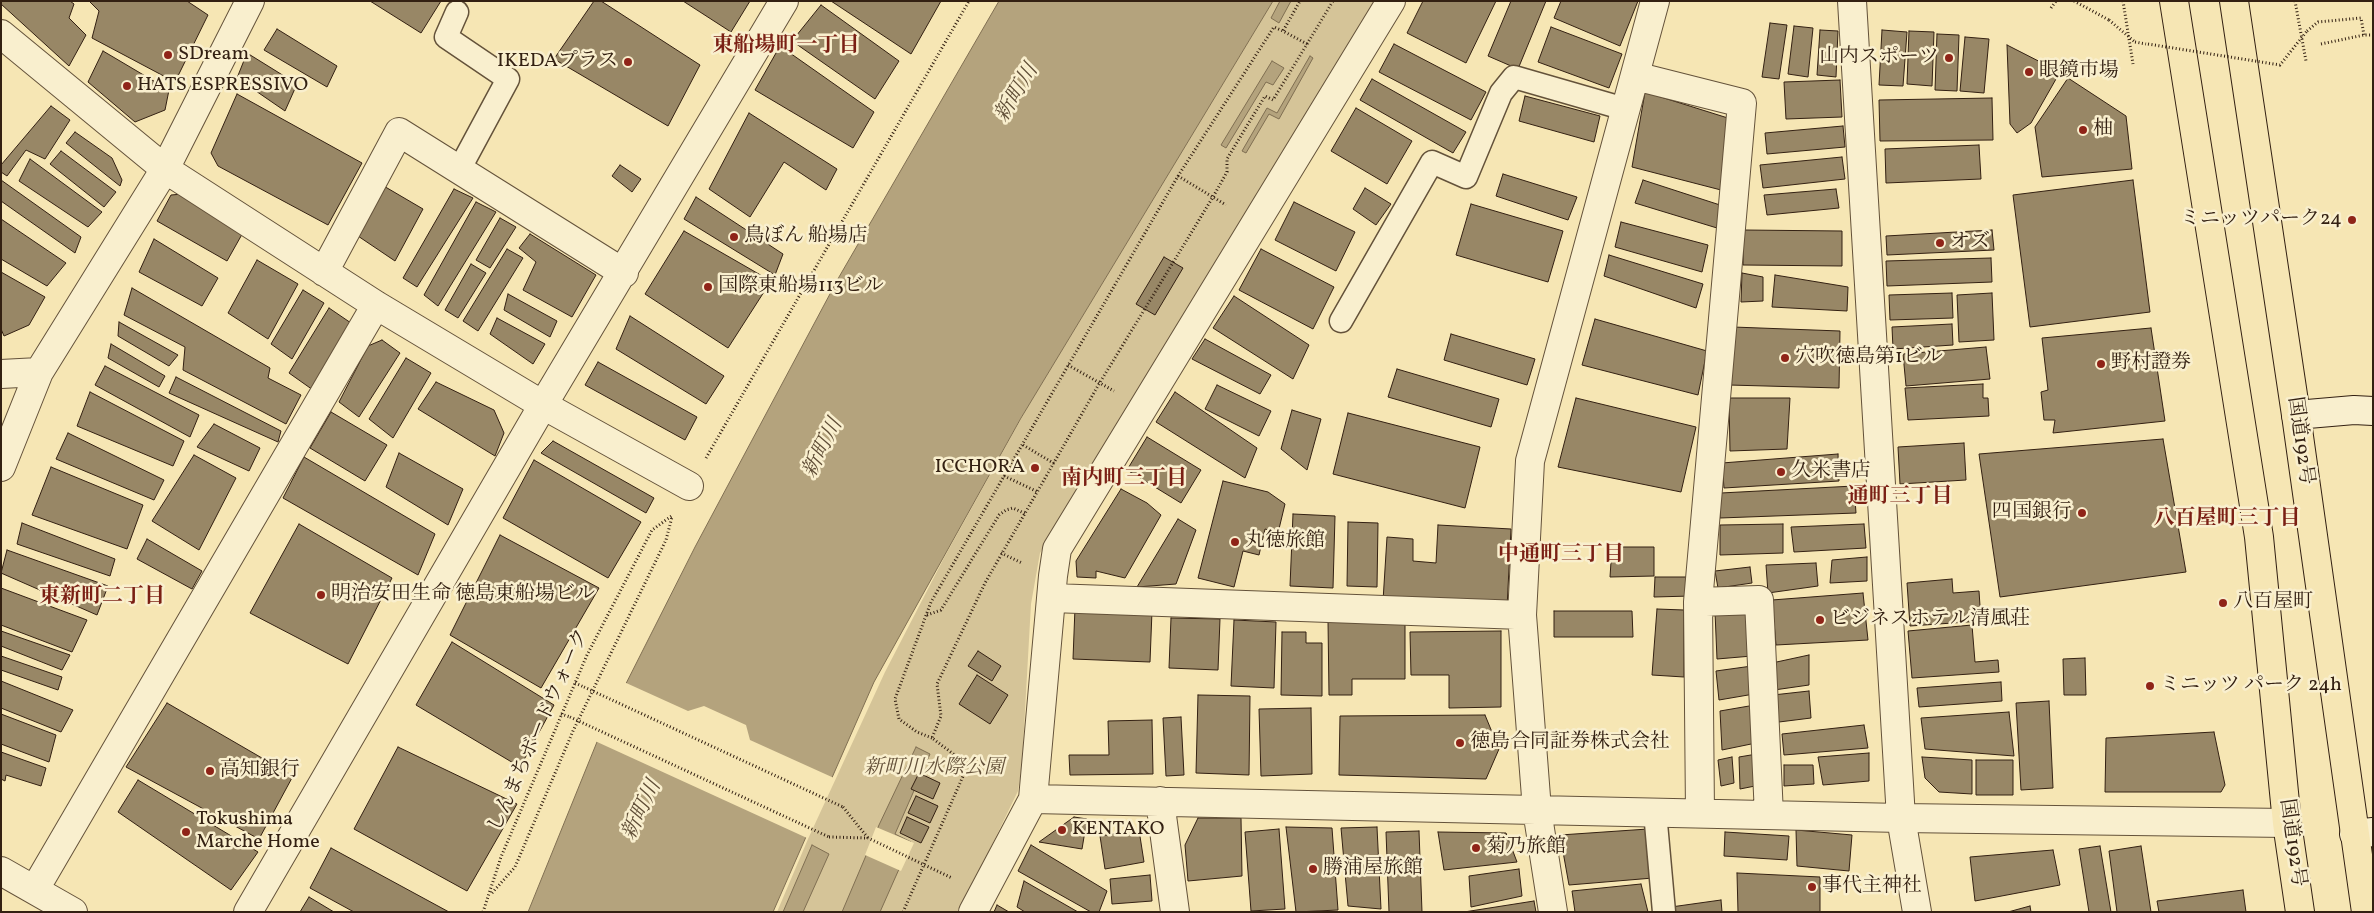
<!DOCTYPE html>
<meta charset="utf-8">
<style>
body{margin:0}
#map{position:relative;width:2374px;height:913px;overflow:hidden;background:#f6e6b4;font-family:Vollkorn,serif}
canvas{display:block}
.frame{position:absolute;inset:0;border:2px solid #332012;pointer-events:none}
</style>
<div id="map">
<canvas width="2374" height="913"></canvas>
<div class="frame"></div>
</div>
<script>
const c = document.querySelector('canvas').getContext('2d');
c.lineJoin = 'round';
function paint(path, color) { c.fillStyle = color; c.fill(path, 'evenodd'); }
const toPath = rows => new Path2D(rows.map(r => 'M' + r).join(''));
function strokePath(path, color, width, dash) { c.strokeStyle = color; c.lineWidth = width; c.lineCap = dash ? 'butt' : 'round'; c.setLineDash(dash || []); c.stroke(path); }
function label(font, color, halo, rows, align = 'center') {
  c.font = font + ' Vollkorn,"Noto Serif JP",serif'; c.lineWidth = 5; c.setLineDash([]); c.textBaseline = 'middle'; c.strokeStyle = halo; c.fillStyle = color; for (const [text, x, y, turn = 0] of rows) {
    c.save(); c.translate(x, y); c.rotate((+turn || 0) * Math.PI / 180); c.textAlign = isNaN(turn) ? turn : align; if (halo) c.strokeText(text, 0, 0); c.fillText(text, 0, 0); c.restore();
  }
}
paint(toPath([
 [1273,1,1375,1,1228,251,1040,553,1031,604,1022,764,1018,791,974,882,957,912,777,912,808,839,885,672,945,556,1027,408]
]), '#d5c498');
const water = toPath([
 [999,1,1273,1,1021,418,874,682,773,912,528,912,599,737,695,547,839,277,999,1],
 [1280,1,1291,1,1279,23,1271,18,1280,1],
 [1310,56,1313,58,1279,119,1269,114,1246,153,1242,151,1267,108,1277,113,1310,56],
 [1272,61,1284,68,1273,85,1266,82,1226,148,1221,145,1272,61],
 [916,747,930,754,895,834,911,842,880,912,842,912,879,825,916,747],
 [812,845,829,854,803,912,783,912,812,845]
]);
paint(water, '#b4a37d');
strokePath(water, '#806f52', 1);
paint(toPath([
 [624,682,688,711,704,706,746,725,750,740,834,778,807,838,595,741],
 [876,827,914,843,901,871,865,855]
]), '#f6e6b4');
const building = toPath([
 [1,1,70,1,74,4,69,18,86,35,69,66,1,4,1,1],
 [89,1,187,1,208,15,175,82,92,38,99,11,89,1],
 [370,1,441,1,421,33,370,1],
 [594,1,601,1,700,65,668,126,554,59,594,1],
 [683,1,750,1,731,32,683,1],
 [831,1,941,1,911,54,831,1],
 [1423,1,1496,1,1466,63,1407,33,1423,1],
 [1511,1,1546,1,1518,69,1488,56,1511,1],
 [1561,1,1638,1,1620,46,1554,18,1561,1],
 [821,5,899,61,875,99,792,41,821,5],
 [1770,23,1787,25,1779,79,1762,77,1770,23],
 [1794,26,1813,28,1808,77,1788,74,1794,26],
 [1551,27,1622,54,1609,88,1538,62,1551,27],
 [277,29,337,66,327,87,264,50,277,29],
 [1820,30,1838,31,1836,77,1817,75,1820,30],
 [1882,30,1907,32,1903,86,1879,85,1882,30],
 [1909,31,1934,32,1932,86,1907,84,1909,31],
 [1937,34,1959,35,1957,91,1935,90,1937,34],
 [1965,37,1989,39,1984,93,1960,91,1965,37],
 [1394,44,1486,92,1471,120,1379,72,1394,44],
 [2007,45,2060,72,2031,123,2017,133,2010,124,2007,45],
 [780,46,874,112,853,148,755,90,780,46],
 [103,51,169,90,165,110,135,122,88,82,103,51],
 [247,53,297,84,285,111,237,78,247,53],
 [2068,78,2126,116,2132,169,2042,177,2035,127,2068,78],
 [1372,79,1466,132,1453,153,1360,100,1372,79],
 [1840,80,1842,117,1786,119,1784,82,1840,80],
 [1645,92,1731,119,1721,190,1632,167,1645,92],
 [237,94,362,163,328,225,218,166,211,153,237,94],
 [1525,96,1600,116,1594,142,1519,121,1525,96],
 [1992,98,1993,140,1880,141,1879,100,1992,98],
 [51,106,70,120,45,159,26,150,7,176,1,172,1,165,51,106],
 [1356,108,1412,141,1387,184,1331,151,1356,108],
 [749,113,837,169,826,190,784,162,750,217,709,189,749,113],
 [1843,126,1845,147,1767,154,1765,133,1843,126],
 [75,132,112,158,122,180,120,186,66,143,75,132],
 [1979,145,1981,179,1886,183,1885,149,1979,145],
 [61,151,116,192,104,207,50,164,61,151],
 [1842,157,1845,179,1763,188,1760,165,1842,157],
 [30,159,102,212,88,227,19,181,30,159],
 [620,165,641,179,632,192,612,176,620,165],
 [1503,174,1577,197,1568,220,1496,196,1503,174],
 [1,180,81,237,75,253,1,201,1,180],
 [1643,180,1720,205,1717,228,1635,203,1643,180],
 [2133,180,2150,312,2030,327,2013,195,2133,180],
 [382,185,423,209,395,261,355,234,382,185],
 [1365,188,1391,204,1376,225,1353,209,1365,188],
 [454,189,473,198,417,287,403,278,454,189],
 [1836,189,1839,208,1767,215,1764,195,1836,189],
 [183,194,245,229,227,261,157,221,171,195,183,194],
 [696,197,783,254,775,275,684,219,696,197],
 [476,202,496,212,438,306,424,295,476,202],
 [1294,202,1355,232,1336,271,1275,240,1294,202],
 [1471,204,1563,231,1548,282,1456,255,1471,204],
 [500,218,516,227,490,268,476,260,500,218],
 [1,219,66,263,47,286,1,259,1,219],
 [1621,222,1708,245,1702,272,1615,247,1621,222],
 [1743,230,1842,231,1842,266,1743,265,1743,230],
 [1992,230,1994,250,1887,255,1886,236,1992,230],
 [684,231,771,281,728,348,645,294,684,231],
 [530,234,596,275,572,317,523,290,536,262,519,248,530,234],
 [154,239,218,278,202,306,139,272,154,239],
 [507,249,523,258,478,331,463,321,507,249],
 [1261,249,1334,287,1313,329,1239,290,1261,249],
 [1609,255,1703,284,1696,308,1604,276,1609,255],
 [1164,257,1183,268,1155,315,1136,304,1164,257],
 [1991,258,1992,282,1887,286,1886,261,1991,258],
 [257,260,298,284,268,339,228,313,257,260],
 [471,264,486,273,458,318,445,310,471,264],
 [1,272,45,297,29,325,4,336,1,329,1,272],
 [1742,273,1763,277,1763,301,1741,302,1742,273],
 [1775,275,1848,287,1847,311,1772,307,1775,275],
 [132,288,270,368,268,378,301,395,286,424,183,370,185,347,124,315,132,288],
 [303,290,324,303,292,359,271,344,303,290],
 [1952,293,1953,318,1890,320,1889,295,1952,293],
 [1992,293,1994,340,1959,342,1957,295,1992,293],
 [508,294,557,321,550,337,504,310,508,294],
 [1234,296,1309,345,1293,379,1213,328,1234,296],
 [329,308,351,323,313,390,289,373,329,308],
 [630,316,724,376,706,404,616,349,630,316],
 [497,318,545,344,533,364,490,334,497,318],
 [1595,319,1707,351,1698,395,1582,365,1595,319],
 [119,322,178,355,169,366,118,336,119,322],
 [1952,324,1953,345,1893,349,1892,327,1952,324],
 [1733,327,1840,331,1839,388,1729,385,1733,327],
 [2151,328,2165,421,2053,433,2055,420,2044,420,2041,392,2048,390,2042,338,2151,328],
 [1451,334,1535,359,1527,385,1444,360,1451,334],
 [1205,339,1271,375,1260,394,1192,359,1205,339],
 [382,340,400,353,359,417,339,402,368,346,382,340],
 [111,344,165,376,159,387,108,358,111,344],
 [1986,347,1990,379,1906,386,1903,354,1986,347],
 [406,358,431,373,393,438,369,419,406,358],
 [598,362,697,417,685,440,585,385,598,362],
 [105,366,199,415,190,437,95,385,105,366],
 [1397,369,1499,399,1491,427,1388,397,1397,369],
 [176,377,281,431,278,442,169,393,176,377],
 [436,382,494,410,504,433,495,456,418,409,436,382],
 [1983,384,1983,398,1988,398,1989,416,1908,420,1905,388,1983,384],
 [1217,385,1271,411,1259,436,1205,409,1217,385],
 [90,392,184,441,173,466,77,426,90,392],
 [1175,392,1257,448,1245,478,1156,422,1175,392],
 [1576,398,1696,427,1681,492,1558,467,1576,398],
 [1729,398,1790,398,1787,449,1730,451,1729,398],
 [1292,410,1321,419,1307,470,1281,449,1292,410],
 [331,412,387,445,365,481,310,448,331,412],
 [1348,413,1480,447,1465,508,1333,474,1348,413],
 [214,424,260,448,249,471,197,447,214,424],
 [68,433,164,480,154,500,56,459,68,433],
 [1147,437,1201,470,1181,503,1127,470,1147,437],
 [2163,439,2186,572,2000,597,1979,454,2163,439],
 [553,441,654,498,646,513,541,453,553,441],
 [1964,443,1966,480,1900,484,1898,447,1964,443],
 [399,453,463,489,448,525,386,487,399,453],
 [1838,454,1839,481,1724,488,1722,463,1838,454],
 [194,455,236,478,199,550,152,521,194,455],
 [304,457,435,534,418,575,283,498,304,457],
 [534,460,641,522,608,578,503,518,534,460],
 [51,467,143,505,127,549,32,515,51,467],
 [1223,481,1268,492,1285,504,1278,533,1265,529,1259,555,1243,551,1234,587,1198,578,1223,481],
 [1854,486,1856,513,1720,518,1721,493,1854,486],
 [1121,489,1147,503,1161,515,1125,578,1096,571,1096,578,1077,577,1076,561,1121,489],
 [1293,514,1335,516,1333,588,1290,586,1293,514],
 [1178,519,1196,530,1176,584,1137,587,1178,519],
 [1348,522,1378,523,1377,587,1347,586,1348,522],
 [22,523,115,559,110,576,17,544,22,523],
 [299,524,392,578,348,664,250,613,299,524],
 [1783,524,1783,553,1720,555,1720,525,1783,524],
 [1864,524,1866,548,1794,552,1791,527,1864,524],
 [1438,525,1511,529,1507,608,1383,601,1387,537,1413,539,1413,561,1436,563,1438,525],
 [500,535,599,588,541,688,450,635,500,535],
 [147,539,202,571,192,589,137,559,147,539],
 [1612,547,1654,547,1654,576,1610,577,1612,547],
 [7,550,108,586,97,615,1,573,7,550],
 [1867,557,1867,581,1830,583,1832,560,1867,557],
 [1816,563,1818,586,1768,593,1766,565,1816,563],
 [1750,567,1752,583,1718,588,1715,571,1750,567],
 [1655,577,1690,577,1691,596,1654,597,1655,577],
 [1952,579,1953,593,1979,591,1981,621,1910,626,1907,583,1952,579],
 [1,588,87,620,72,652,1,625,1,588],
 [1863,593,1868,640,1776,645,1772,600,1863,593],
 [1075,608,1152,611,1150,662,1073,659,1075,608],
 [1657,609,1684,610,1684,677,1652,675,1657,609],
 [1554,611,1632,611,1633,637,1554,637,1554,611],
 [1752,611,1752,656,1717,659,1715,612,1752,611],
 [1171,618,1220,619,1218,670,1169,668,1171,618],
 [1234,620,1276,622,1274,688,1231,686,1234,620],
 [1328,620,1405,621,1405,679,1352,679,1352,695,1329,695,1328,620],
 [1972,625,1975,662,1998,660,1999,672,1912,678,1908,631,1972,625],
 [1,631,70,655,62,670,1,646,1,631],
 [1501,631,1501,707,1449,708,1449,675,1411,675,1410,632,1501,631],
 [1282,632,1306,632,1306,643,1322,643,1322,696,1281,695,1282,632],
 [452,642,554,705,520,767,416,705,452,642],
 [978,651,1001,666,992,681,968,666,978,651],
 [1809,655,1809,685,1774,690,1772,663,1809,655],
 [1,656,62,677,58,690,1,670,1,656],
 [2085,658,2086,695,2064,695,2063,659,2085,658],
 [1752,666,1754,694,1719,700,1716,671,1752,666],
 [977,675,1008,695,990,724,959,704,977,675],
 [1,681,73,710,61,732,1,708,1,681],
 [2001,682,2002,701,1919,707,1917,688,2001,682],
 [1809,691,1811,718,1779,722,1773,695,1809,691],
 [1198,695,1250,696,1249,775,1196,773,1198,695],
 [2049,701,2053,788,2021,790,2016,703,2049,701],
 [167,703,293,776,259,839,126,767,167,703],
 [1755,705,1756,743,1722,750,1720,711,1755,705],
 [1311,708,1312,774,1261,776,1259,709,1311,708],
 [2009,712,2014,756,1925,749,1921,718,2009,712],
 [1,714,56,735,49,762,1,744,1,714],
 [1485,715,1499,749,1486,779,1339,775,1340,716,1485,715],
 [1181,717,1184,775,1166,776,1163,718,1181,717],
 [1152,720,1153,774,1070,775,1069,755,1109,755,1108,721,1152,720],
 [1864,725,1868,748,1784,755,1782,734,1864,725],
 [2214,732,2225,785,2221,792,2105,792,2106,738,2214,732],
 [398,747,517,804,467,891,354,829,398,747],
 [1,752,46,768,41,786,6,775,5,781,1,779,1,752],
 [1869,753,1869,781,1823,785,1818,757,1869,753],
 [1757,754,1760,785,1740,789,1739,757,1757,754],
 [1732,757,1734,783,1721,786,1718,760,1732,757],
 [1922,757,1972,760,1972,794,1939,792,1925,778,1922,757],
 [1976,760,2013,760,2013,795,1976,795,1976,760],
 [1784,765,1813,765,1814,784,1784,786,1784,765],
 [919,773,940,783,933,799,911,789,919,773],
 [138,780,258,852,231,890,118,812,138,780],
 [916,796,938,806,930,823,908,813,916,796],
 [907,817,929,827,921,843,900,833,907,817],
 [1074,817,1087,819,1082,849,1039,842,1074,817],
 [1198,818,1241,818,1242,876,1188,881,1185,845,1198,818],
 [1286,827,1332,828,1338,910,1296,912,1286,827],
 [1377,827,1381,909,1348,906,1341,828,1377,827],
 [1279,829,1285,909,1251,911,1245,832,1279,829],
 [1648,829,1653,878,1569,885,1560,835,1648,829],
 [1139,830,1144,862,1105,869,1100,836,1139,830],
 [1796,830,1852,835,1849,871,1797,866,1796,830],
 [1419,831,1422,912,1389,912,1386,832,1419,831],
 [1438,832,1506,833,1517,862,1444,870,1438,832],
 [1725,832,1789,836,1787,860,1724,856,1725,832],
 [1031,845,1107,891,1099,912,1091,912,1018,871,1031,845],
 [2100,846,2111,912,2089,912,2079,849,2100,846],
 [2141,846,2151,912,2117,912,2109,851,2141,846],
 [331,848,449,912,354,912,310,888,331,848],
 [2053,850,2060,885,1975,901,1970,857,2053,850],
 [1519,869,1522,896,1471,907,1469,876,1519,869],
 [1737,873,1820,877,1820,912,1738,912,1737,873],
 [1150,875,1152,901,1112,904,1110,879,1150,875],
 [1024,881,1078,912,1025,912,1017,907,1024,881],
 [1641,884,1648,912,1575,912,1572,891,1641,884],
 [2243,890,2246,912,2159,912,2157,901,2243,890],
 [309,897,334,912,300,912,309,897],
 [1721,900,1722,912,1671,912,1671,907,1721,900],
 [1534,901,1536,912,1464,912,1534,901],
 [997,905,1009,912,994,912,997,905],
 [2030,906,2031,912,2008,912,2030,906]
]);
paint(building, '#988766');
strokePath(building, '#332012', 1);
const lane = toPath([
 [457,12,446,37,508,79,459,170],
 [1341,321,1432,162,1466,177,1501,93,1514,77,1625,109],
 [1655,812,1664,912]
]);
const street = toPath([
 [1852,1,1901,818,1917,912],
 [1,34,165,169,376,305,543,405,689,486],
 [1635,76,1742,103,1698,602,1700,813],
 [324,272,399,132,624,273],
 [1,374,39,372,165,169,250,1],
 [1,467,39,372],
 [1052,598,1522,615],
 [1698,602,1759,600,1769,815],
 [1033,799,1901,818,2287,823],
 [1160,801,1175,912],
 [1,871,73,912],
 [35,889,376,305],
 [248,912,543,405,784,1],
 [973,912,1033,799,1053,576,1057,549,1391,1],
 [1553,912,1537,810,1522,615,1530,461,1655,1]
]);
const secondary = toPath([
 [2296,415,2354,410,2373,411],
 [2354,834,2373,832]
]);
const highway = toPath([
 [2174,1,2259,537,2287,823,2300,912],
 [2234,1,2296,415,2366,912]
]);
strokePath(lane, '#64523a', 25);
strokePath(street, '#64523a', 30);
strokePath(secondary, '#332012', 30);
strokePath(highway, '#332012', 30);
strokePath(toPath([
 [2074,1,2109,20],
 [2123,1,2133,64],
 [2295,1,2306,61],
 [2051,8,2056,1],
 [2307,31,2318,22,2361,18,2364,35],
 [2135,42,2146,44],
 [1307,44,1333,1],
 [2321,44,2364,35,2373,35],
 [1178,176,1226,205],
 [1068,365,1114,391],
 [1023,445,1055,464],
 [706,458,969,1],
 [1004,476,1038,492],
 [1001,553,1022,563],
 [927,615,941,610,999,515,1006,510,1013,508,1026,514],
 [575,683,584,687],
 [561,714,570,717],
 [932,738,917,732,899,719,895,699,931,602,1178,176,1274,27,1283,31],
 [968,765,1003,766],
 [843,807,868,838],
 [829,837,868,838,952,878],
 [492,893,515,867,573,731,666,540,672,517],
 [483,912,501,857,587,655,652,530,673,515],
 [903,912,968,765,932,738,941,716,937,684,985,583,1099,384,1213,197,1227,172,1227,159,1265,96,1273,100,1307,44,1283,31,1300,1]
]), '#332012', 3, [1, 2.5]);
strokePath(lane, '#f9efce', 22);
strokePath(street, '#f9efce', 28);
strokePath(secondary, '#f9efce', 28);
strokePath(highway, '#f6e6b4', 28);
strokePath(toPath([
 [2109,20,2135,42],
 [2148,44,2280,65,2307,31],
 [584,687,843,807],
 [570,717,829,837]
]), '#332012', 3, [1, 2.5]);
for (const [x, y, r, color] of [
 [168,55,5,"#8f2418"],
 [1949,58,5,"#8f2418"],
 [628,62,5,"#8f2418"],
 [2029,72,5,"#8f2418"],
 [127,86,5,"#8f2418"],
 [2083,130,5,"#8f2418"],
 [2352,220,5,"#8f2418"],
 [734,237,5,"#8f2418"],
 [1940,243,5,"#8f2418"],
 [708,287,5,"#8f2418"],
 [1785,358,5,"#8f2418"],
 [2101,364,5,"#8f2418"],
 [1035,468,5,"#8f2418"],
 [1781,472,5,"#8f2418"],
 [2082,513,5,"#8f2418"],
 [1235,542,5,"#8f2418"],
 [321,595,5,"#8f2418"],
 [2223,603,5,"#8f2418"],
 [1820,620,5,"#8f2418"],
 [2150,686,5,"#8f2418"],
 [1460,743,5,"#8f2418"],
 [210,771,5,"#8f2418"],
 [1062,830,5,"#8f2418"],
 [186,832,5,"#8f2418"],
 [1476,848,5,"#8f2418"],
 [1313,869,5,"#8f2418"],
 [1812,887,5,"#8f2418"]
]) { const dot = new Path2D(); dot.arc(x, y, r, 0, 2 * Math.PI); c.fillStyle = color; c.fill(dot); strokePath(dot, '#f9efce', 2); }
label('20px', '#332012', '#f9efce', [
 ["SDream",178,55],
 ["山内スポーツ",1939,58,"right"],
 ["IKEDAプラス",618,62,"right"],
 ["眼鏡市場",2039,72],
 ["HATS ESPRESSIVO",137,86],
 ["柚",2093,130],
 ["ミニッツパーク24",2342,220,"right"],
 ["鳥ぼん 船場店",744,237],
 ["オズ",1950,243],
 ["国際東船場113ビル",718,287],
 ["穴吹徳島第1ビル",1795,358],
 ["野村證券",2111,364],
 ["ICCHORA",1025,468,"right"],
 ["久米書店",1791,472],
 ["四国銀行",2072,513,"right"],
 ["丸徳旅館",1245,542],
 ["明治安田生命 徳島東船場ビル",331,595],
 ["八百屋町",2233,603],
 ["ビジネスホテル清風荘",1830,620],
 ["ミニッツ パーク 24h",2160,686],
 ["徳島合同証券株式会社",1470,743],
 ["高知銀行",220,771],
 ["Tokushima",196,820],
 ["Marche Home",196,843],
 ["KENTAKO",1072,830],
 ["菊乃旅館",1486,848],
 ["勝浦屋旅館",1323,869],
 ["事代主神社",1822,887]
], 'left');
label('20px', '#332012', '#f9efce', [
 ["国道192号",2299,441,82],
 ["しんまちボードウォーク",540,731,-66],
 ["国道192号",2291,843,82]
]);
label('italic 20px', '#64513a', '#f9efce', [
 ["新町川水際公園",934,769]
]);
label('bold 21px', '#7a1f14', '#f9efce', [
 ["東船場町一丁目",786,47],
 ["南内町三丁目",1124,480],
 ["通町三丁目",1900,498],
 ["八百屋町三丁目",2227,520],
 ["中通町三丁目",1561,556],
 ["東新町二丁目",102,598]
]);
label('italic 21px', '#604e37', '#f9efce', [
 ["新町川",1018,94,-59],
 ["新町川",824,449,-63],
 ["新町川",643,811,-64]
]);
</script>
